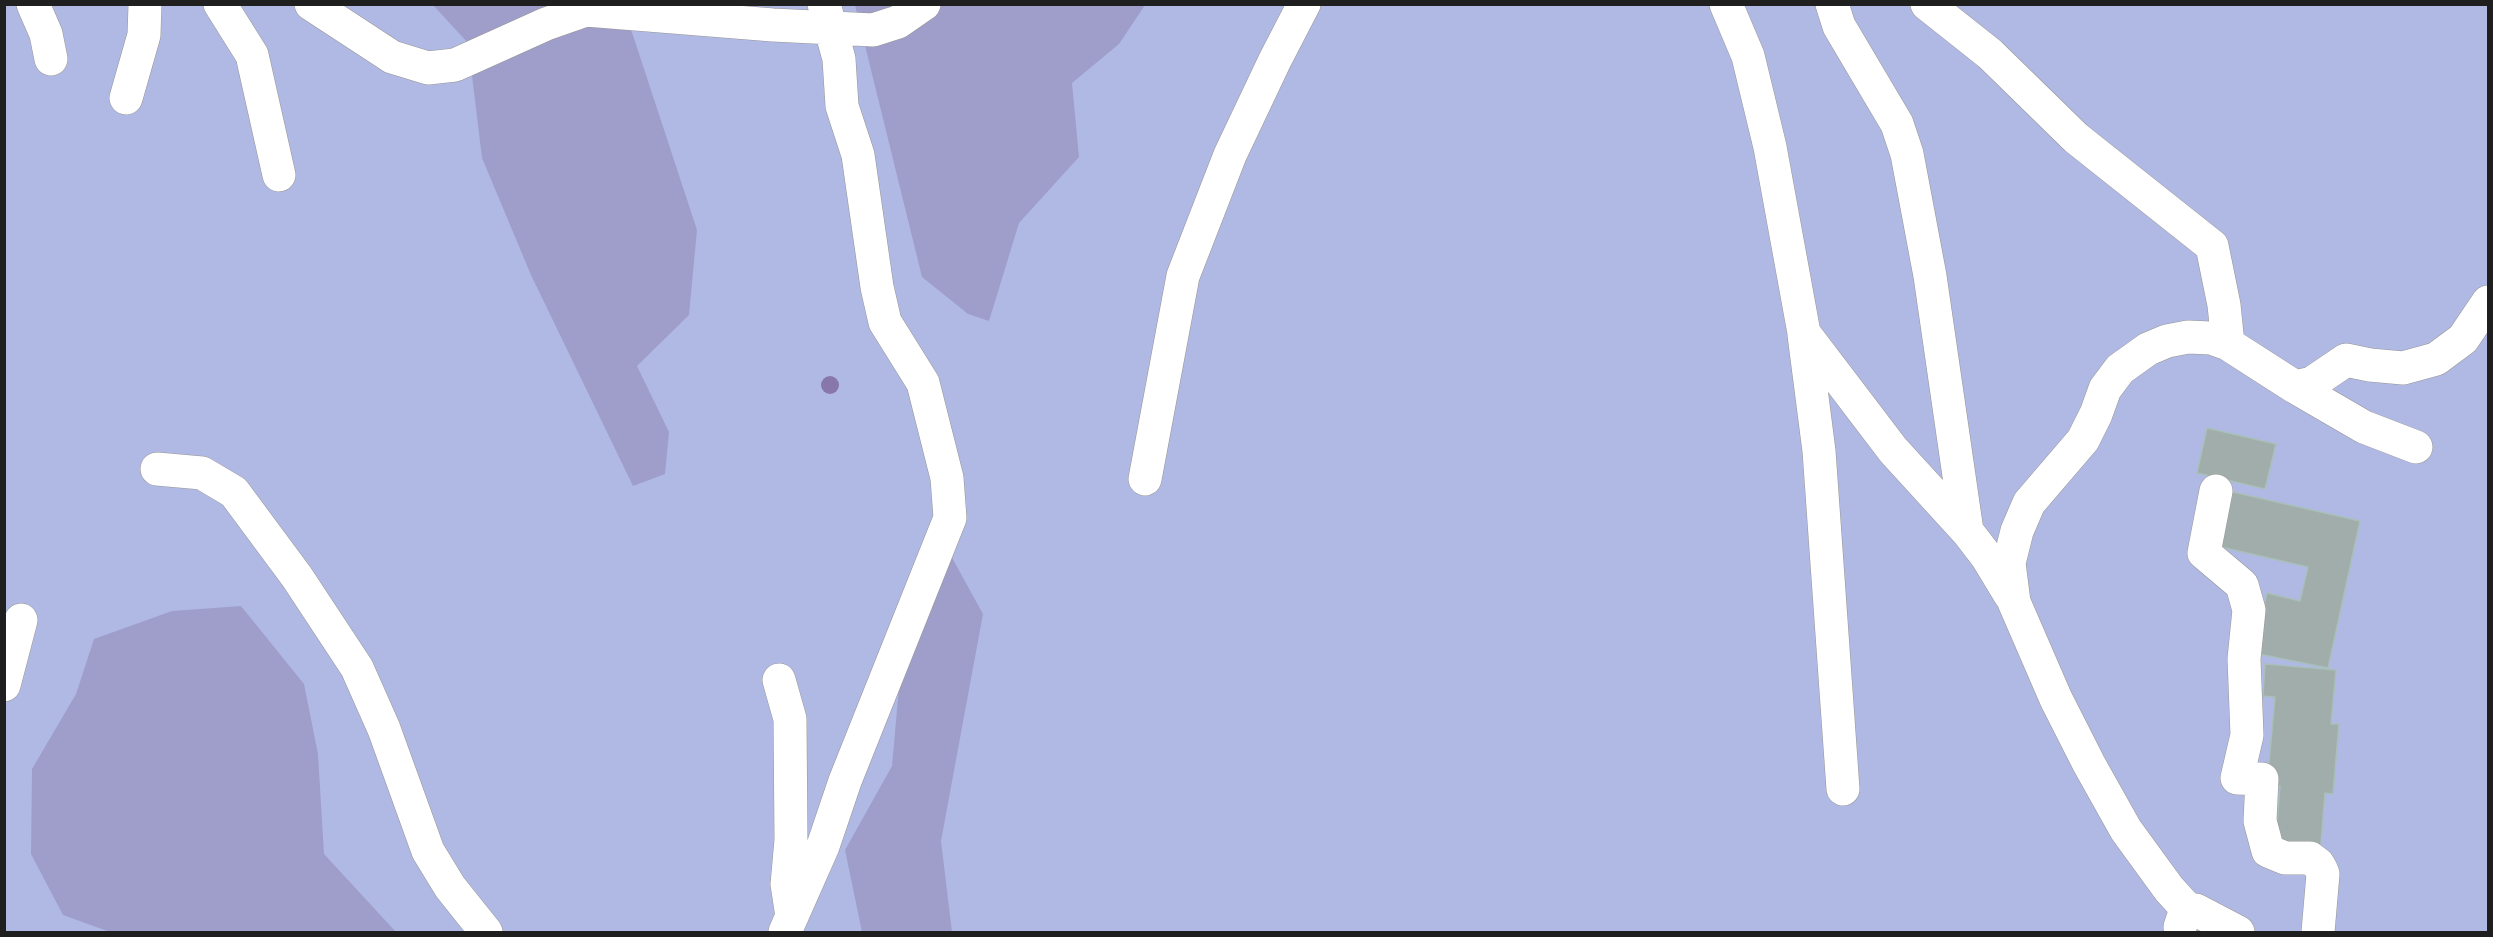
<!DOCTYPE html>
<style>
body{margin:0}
#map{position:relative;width:2493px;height:937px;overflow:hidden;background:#e6eeee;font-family:Barlow,sans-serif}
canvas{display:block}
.frame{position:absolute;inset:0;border:6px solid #1f1f1f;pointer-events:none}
</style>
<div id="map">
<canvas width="2493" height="937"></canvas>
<div class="frame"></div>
</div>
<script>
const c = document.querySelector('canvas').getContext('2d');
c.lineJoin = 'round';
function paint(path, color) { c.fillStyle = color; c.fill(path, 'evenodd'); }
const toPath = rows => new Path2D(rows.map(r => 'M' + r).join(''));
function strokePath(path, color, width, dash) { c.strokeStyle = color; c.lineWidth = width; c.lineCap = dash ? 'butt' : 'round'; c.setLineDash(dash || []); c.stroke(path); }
paint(toPath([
 [5,5,2488,5,2488,932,5,932]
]), '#b0b9e4');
paint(toPath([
 [433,5,623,5,697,230,689,315,637,366,669,432,665,474,633,486,531,275,482,158,468,43],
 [855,5,1145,5,1119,44,1072,83,1079,157,1019,223,989,321,968,314,922,277],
 [950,554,983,614,941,841,952,932,862,932,845,850,892,766,906,608],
 [241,606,304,684,318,754,324,854,396,932,110,932,63,915,31,854,32,769,76,694,94,639,172,611]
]), '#9f9eca');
const building = toPath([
 [2207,428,2276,444,2265,489,2197,473,2207,428],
 [2220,489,2360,521,2328,668,2254,653,2267,593,2300,601,2308,567,2208,544,2220,489],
 [2265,664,2336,670,2331,724,2339,724,2333,794,2325,793,2320,855,2275,851,2280,786,2267,785,2275,697,2263,696,2265,664]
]);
paint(building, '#a1adaa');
strokePath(building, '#a9bfba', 1.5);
const minor = toPath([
 [33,4,46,34,51,59],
 [220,4,252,55,279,175],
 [311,4,392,57,428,68,455,65,546,24,586,10,773,25,873,30,898,22,924,4],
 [1726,4,1748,56,1770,147,1804,333,1893,450,1967,531],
 [1832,4,1839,26,1897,124,1907,154,1930,276,1967,531,1987,557,2010,595],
 [1927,4,1990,54,2076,138,2212,246,2224,305,2228,344],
 [126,98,144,35,145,4],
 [1804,335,1819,451,1843,789],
 [2416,447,2364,427,2295,387,2312,383,2346,360,2370,365,2403,368,2436,359,2463,339,2488,302],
 [157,469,202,473,234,492,297,577,357,668,384,729,428,851,450,887,486,932],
 [1145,479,1183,276,1230,155,1275,60,1304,4],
 [2216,491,2204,553,2242,585,2249,610,2244,659,2247,735,2237,778,2262,779,2260,821,2268,851,2285,858,2310,858,2318,864,2321,869,2323,874,2318,932],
 [779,680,790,719,791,840,787,884,791,910],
 [4,685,21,620],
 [2190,912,2169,889,2126,830,2089,764,2056,699,2014,602,2009,563,2017,531,2029,503,2083,440,2096,414,2105,389,2120,369,2148,349,2167,341,2188,337,2211,338,2228,344,2295,387],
 [2180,927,2184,915,2196,910,2238,932],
 [785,932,823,846,845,781,950,518,947,478,923,383,885,322,877,287,858,155,842,106,839,59,824,4]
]);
strokePath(minor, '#969696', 34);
strokePath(minor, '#fff', 33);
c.fillStyle = '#8877ab';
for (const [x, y] of [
 [830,385]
]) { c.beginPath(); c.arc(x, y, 9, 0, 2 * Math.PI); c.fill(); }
</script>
